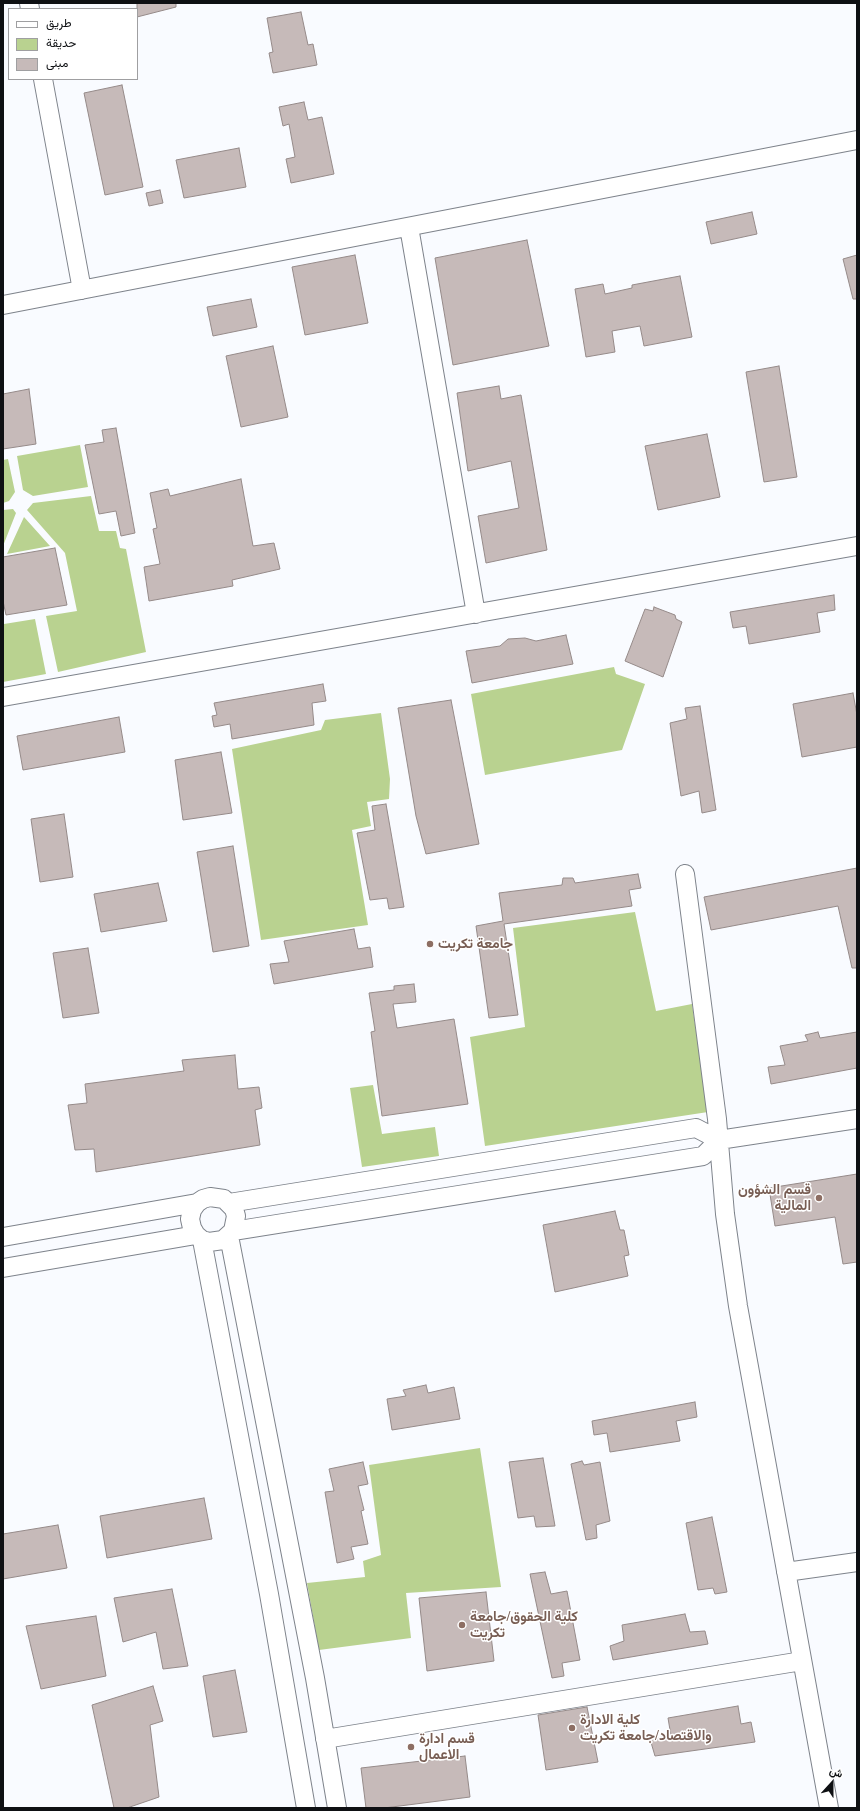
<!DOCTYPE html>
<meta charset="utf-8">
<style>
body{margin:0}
#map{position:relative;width:860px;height:1811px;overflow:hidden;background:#f9fbff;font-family:"Times New Roman",Vazirmatn,serif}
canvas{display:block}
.frame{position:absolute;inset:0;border:4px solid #0e1013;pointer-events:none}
.legend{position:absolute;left:8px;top:8px;width:130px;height:72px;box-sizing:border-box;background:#fff;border:1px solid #9f9fa1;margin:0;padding:5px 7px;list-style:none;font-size:12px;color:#0e1013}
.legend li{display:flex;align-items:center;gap:8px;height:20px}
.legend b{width:20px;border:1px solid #9f9fa1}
.north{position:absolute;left:812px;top:1763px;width:40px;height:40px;-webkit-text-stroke:3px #fff;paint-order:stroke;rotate:21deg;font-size:11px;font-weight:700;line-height:16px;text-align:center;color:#0e1013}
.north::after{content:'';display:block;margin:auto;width:14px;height:18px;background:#0e1013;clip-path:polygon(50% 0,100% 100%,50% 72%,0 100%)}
</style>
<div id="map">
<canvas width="860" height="1811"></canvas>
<div class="frame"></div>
<ul class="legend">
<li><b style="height:5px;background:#fff"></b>طريق</li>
<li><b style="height:11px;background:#b9d290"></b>حديقة</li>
<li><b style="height:11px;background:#c6bab9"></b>مبنى</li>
</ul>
<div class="north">ش</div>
</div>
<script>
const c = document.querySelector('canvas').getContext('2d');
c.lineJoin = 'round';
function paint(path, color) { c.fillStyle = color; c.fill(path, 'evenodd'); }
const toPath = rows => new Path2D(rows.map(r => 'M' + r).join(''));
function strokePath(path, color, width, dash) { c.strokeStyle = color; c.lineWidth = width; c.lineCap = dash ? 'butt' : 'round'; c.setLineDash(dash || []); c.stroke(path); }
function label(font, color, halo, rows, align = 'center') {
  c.font = font + ' "Times New Roman",Vazirmatn,serif'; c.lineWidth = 3; c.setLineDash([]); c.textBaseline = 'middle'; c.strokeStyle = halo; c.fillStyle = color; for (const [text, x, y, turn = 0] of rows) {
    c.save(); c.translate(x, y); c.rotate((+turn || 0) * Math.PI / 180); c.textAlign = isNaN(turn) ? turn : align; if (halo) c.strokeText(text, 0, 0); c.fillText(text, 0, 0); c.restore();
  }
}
paint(toPath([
 [80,445,88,487,33,496,23,490,17,456],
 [8,459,15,492,9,501,3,503,3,460],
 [91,496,99,531,116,531,120,548,126,549,146,652,58,672,46,616,77,611,65,553,27,510,33,503],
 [13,509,16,513,3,546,3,510],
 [24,517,50,546,7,554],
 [35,619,46,674,3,682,3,621,4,624],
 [614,667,616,674,645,684,622,750,485,775,471,694],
 [381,713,390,779,389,799,367,802,371,826,352,830,368,925,261,940,232,749,321,730,325,720],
 [635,912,656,1011,692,1004,708,1112,485,1146,470,1037,525,1027,513,928],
 [373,1085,382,1134,435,1127,439,1156,362,1167,350,1088],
 [480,1448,501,1587,406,1593,411,1638,319,1650,307,1583,365,1577,363,1561,381,1555,369,1465]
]), '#b9d290');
const building = toPath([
 [137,3,176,3,176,7,137,17,137,3],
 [301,12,308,45,313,44,317,65,273,73,269,53,273,52,267,18,301,12],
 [122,85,143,187,105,195,84,93,122,85],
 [304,102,308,120,322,117,334,174,291,183,286,159,295,157,289,124,283,126,279,107,304,102],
 [239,148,246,187,184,198,176,160,239,148],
 [160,190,163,203,149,206,146,193,160,190],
 [752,212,757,234,711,244,706,222,752,212],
 [527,240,549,346,453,365,435,258,527,240],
 [355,255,368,323,305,335,292,267,355,255],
 [857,255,857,299,853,299,843,259,857,255],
 [680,276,692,337,644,346,640,326,612,331,615,352,586,357,575,289,603,284,605,294,632,288,632,285,680,276],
 [251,299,257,327,213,336,207,307,251,299],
 [273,346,288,417,241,427,226,356,273,346],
 [779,366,797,477,764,482,746,372,779,366],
 [499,386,501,399,521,395,547,550,486,563,478,516,519,508,511,461,468,471,457,393,499,386],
 [29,389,36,444,3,449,3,394,29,389],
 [116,428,135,533,121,536,116,511,99,514,85,445,104,442,102,430,116,428],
 [707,434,720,497,658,510,645,446,707,434],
 [241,479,253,546,274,543,280,569,232,580,233,586,149,601,144,567,160,564,153,529,157,528,150,493,168,489,170,496,241,479],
 [55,548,67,605,6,615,3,601,3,557,55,548],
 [834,595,835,610,817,613,820,632,749,644,746,626,733,628,730,612,834,595],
 [654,607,675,615,676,619,682,622,663,677,625,661,645,609,653,611,654,607],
 [566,635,573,664,472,683,466,651,500,646,508,639,525,638,536,641,566,635],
 [323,684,326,701,312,703,314,725,232,739,230,724,214,727,212,716,217,715,214,703,323,684],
 [853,693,857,715,857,747,802,757,793,704,853,693],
 [451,700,479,844,426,854,416,816,398,708,451,700],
 [700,706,716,810,702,813,699,791,681,796,670,723,687,719,685,708,700,706],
 [119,717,125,752,23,770,17,736,119,717],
 [221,752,232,813,183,820,175,760,221,752],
 [386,804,404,907,389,909,387,898,370,900,357,833,375,830,372,806,386,804],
 [64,814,73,877,40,882,31,819,64,814],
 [233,846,249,946,213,952,197,852,233,846],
 [857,868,857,968,852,968,838,906,711,930,704,897,857,868],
 [638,874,641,888,629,890,632,906,504,924,518,1015,489,1018,476,926,503,921,499,893,562,885,563,878,573,878,575,883,638,874],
 [158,883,167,921,101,932,94,894,158,883],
 [354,929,358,949,370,947,373,967,274,984,270,964,289,962,284,941,354,929],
 [88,948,99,1013,63,1018,53,953,88,948],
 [414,984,416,1002,393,1004,397,1028,454,1019,468,1104,382,1116,371,1032,375,1031,369,993,394,990,394,986,414,984],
 [818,1032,820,1038,857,1032,857,1068,771,1084,768,1067,785,1065,780,1046,808,1041,805,1035,818,1032],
 [235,1055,238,1089,259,1087,262,1108,255,1110,260,1145,96,1172,94,1149,75,1150,68,1105,87,1103,85,1084,184,1071,182,1060,235,1055],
 [857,1174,857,1262,843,1264,835,1217,775,1226,769,1188,857,1174],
 [615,1211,620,1230,624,1230,629,1255,624,1256,628,1276,555,1292,543,1225,615,1211],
 [426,1385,428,1393,454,1387,460,1419,392,1430,387,1399,406,1396,403,1390,426,1385],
 [695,1402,697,1417,676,1421,680,1441,610,1452,607,1433,594,1435,592,1421,695,1402],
 [543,1458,555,1526,536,1527,534,1516,518,1518,509,1462,543,1458],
 [582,1461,584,1465,600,1462,610,1521,596,1525,597,1538,586,1540,571,1464,582,1461],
 [363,1462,368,1484,358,1486,364,1510,361,1511,368,1544,351,1547,354,1559,337,1563,325,1492,334,1491,329,1469,363,1462],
 [204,1498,212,1539,107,1558,100,1516,204,1498],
 [712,1517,727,1592,715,1594,713,1588,698,1590,686,1523,712,1517],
 [58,1525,67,1568,3,1579,3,1534,58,1525],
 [545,1572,551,1594,567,1591,580,1660,562,1663,564,1676,552,1678,530,1574,545,1572],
 [172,1589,188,1666,163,1669,156,1632,123,1642,114,1598,172,1589],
 [486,1592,494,1661,427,1671,419,1598,486,1592],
 [685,1614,690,1632,705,1631,708,1644,613,1660,610,1646,624,1641,622,1625,685,1614],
 [96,1616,106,1676,41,1689,26,1626,96,1616],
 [235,1670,247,1732,213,1737,203,1676,235,1670],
 [153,1686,163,1721,150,1725,159,1797,127,1808,114,1808,92,1705,153,1686],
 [738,1706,741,1724,751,1722,755,1742,655,1756,650,1739,671,1736,668,1718,738,1706],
 [587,1707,598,1762,546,1770,538,1715,587,1707],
 [465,1756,470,1797,384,1808,366,1808,361,1768,465,1756]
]);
paint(building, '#c6bab9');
strokePath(building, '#958a89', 1);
const minor = toPath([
 [29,3,30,9],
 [43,79,82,290],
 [409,227,476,614],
 [3,305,857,140],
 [3,697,857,546],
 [685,874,717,1119,725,1214,738,1306,829,1808],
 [719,1140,857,1119],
 [229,1203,696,1128,719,1140,703,1156,233,1231],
 [229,1236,315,1678,337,1808],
 [3,1237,197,1203],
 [202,1240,209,1242,223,1240,233,1231,236,1216,234,1209,224,1199,210,1197,203,1199,197,1203,192,1210,190,1219,192,1228,196,1235,202,1240,269,1594,306,1808],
 [3,1268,196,1235],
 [786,1572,857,1562],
 [325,1739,802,1661]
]);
strokePath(minor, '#7e838b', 20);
strokePath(minor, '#fff', 18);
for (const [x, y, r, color] of [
 [430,944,4,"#8d6e63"],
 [819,1198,4,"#8d6e63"],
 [462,1625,4,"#8d6e63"],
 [572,1728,4,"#8d6e63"],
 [411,1747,4,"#8d6e63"]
]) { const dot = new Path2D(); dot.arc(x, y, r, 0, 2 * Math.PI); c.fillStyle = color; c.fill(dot); strokePath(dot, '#fff', 1.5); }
label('bold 14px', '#785e54', '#fff', [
 ["جامعة تكريت",438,944],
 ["قسم الشؤون",811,1190,"right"],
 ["المالية",811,1206,"right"],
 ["كلية الحقوق/جامعة",470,1617],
 ["تكريت",470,1633],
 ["كلية الادارة",580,1720],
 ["والاقتصاد/جامعة تكريت",580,1736],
 ["قسم ادارة",419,1739],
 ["الاعمال",419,1755]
], 'left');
</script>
